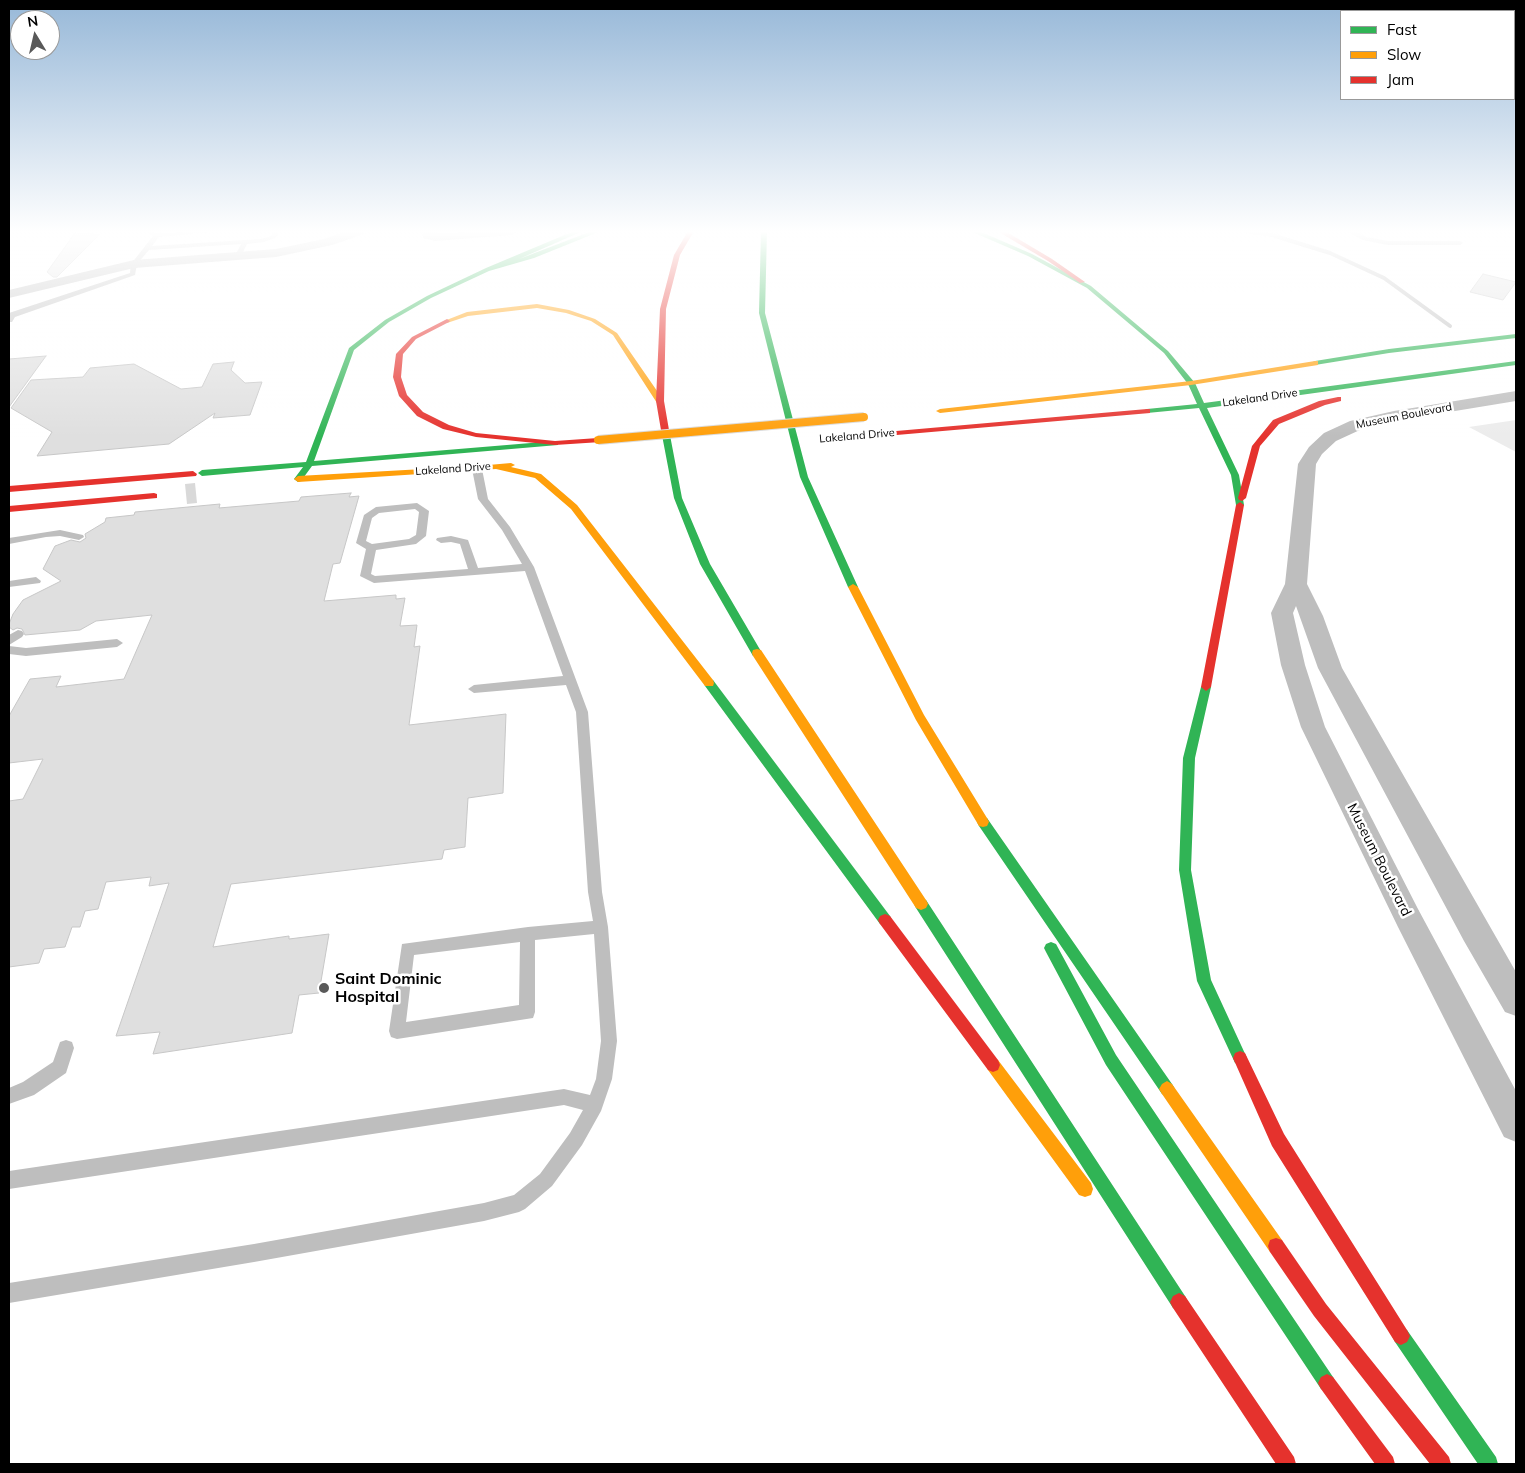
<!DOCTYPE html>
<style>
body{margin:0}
#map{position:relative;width:1525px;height:1473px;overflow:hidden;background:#fff;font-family:Mulish,sans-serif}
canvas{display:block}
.frame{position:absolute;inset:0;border:10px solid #000;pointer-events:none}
.legend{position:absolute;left:1340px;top:10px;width:175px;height:90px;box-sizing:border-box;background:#fff;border:1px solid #999;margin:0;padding:6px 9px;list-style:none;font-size:15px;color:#000}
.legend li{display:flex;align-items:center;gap:10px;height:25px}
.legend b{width:25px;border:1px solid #999}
.north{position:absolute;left:10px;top:10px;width:50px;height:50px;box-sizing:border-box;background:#fff;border:1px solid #999;border-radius:50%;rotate:351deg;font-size:14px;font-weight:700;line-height:20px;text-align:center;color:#000}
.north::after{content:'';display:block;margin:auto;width:18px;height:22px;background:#595959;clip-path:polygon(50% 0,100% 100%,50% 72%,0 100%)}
</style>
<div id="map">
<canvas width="1525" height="1473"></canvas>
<div class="frame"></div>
<ul class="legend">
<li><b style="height:6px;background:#30b455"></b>Fast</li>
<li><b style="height:6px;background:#ff9f0a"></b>Slow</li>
<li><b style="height:6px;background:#e5322d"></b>Jam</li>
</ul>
<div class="north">N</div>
</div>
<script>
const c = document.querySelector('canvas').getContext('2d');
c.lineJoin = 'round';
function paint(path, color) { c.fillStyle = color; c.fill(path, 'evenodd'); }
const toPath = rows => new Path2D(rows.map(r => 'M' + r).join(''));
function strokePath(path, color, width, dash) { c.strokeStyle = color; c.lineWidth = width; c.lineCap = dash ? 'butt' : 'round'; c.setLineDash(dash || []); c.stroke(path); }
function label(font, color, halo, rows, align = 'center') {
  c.font = font + ' Mulish,sans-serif'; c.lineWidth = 5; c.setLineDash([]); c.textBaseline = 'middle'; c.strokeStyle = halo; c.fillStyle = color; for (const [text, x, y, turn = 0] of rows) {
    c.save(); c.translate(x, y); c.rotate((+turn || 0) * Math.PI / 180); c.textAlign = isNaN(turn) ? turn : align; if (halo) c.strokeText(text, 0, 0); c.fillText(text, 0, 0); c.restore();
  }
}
paint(toPath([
 [1516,420,1516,452,1469,427]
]), '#ececec');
strokePath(toPath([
 [1244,231,1272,235,1330,253,1384,278,1450,326]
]), '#bfbfbf', 4);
const building = toPath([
 [75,233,100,234,57,277,53,277,47,272,75,233],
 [1483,274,1516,282,1503,300,1470,292,1483,274],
 [46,356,9,407,9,359,46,356],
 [234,362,231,370,245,383,262,382,250,415,213,418,215,413,169,444,37,456,52,432,11,408,31,380,83,377,90,368,134,364,181,389,202,387,213,364,234,362],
 [351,493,349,497,359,496,340,563,333,564,324,601,396,595,396,599,405,598,400,626,417,625,414,647,420,646,409,725,506,714,503,793,468,798,465,847,444,850,442,859,231,884,213,947,289,936,289,939,329,934,319,993,299,995,292,1033,153,1054,160,1032,116,1036,169,883,149,886,151,877,106,882,98,909,85,911,80,927,72,927,65,947,44,949,39,963,9,967,9,801,23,799,43,759,9,763,9,716,30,679,61,676,56,687,124,679,152,615,96,621,80,630,25,635,22,629,17,628,13,630,9,627,9,624,13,614,23,600,61,581,43,569,55,546,71,540,80,542,86,538,85,534,105,522,106,518,134,515,135,512,220,504,219,508,299,501,301,497,351,493]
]);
paint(building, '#dfdfdf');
strokePath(building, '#c7c7c7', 1);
strokePath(toPath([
 [186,494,196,493]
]), '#d9d9d9', 20, [20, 10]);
paint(toPath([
 [144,231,158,233,223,231,159,237,152,246,261,239,271,236,272,233,270,231,279,233,275,238,264,242,247,244,241,256,238,258,235,256,241,244,149,250,137,264,135,275,15,317,12,322,9,322,9,313,130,273,131,264,153,236,144,231],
 [1345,231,1354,231,1367,237,1388,241,1460,241,1463,243,1460,245,1388,245,1363,240,1345,231],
 [477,466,482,469,488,499,510,527,534,567,588,712,602,892,608,927,617,1041,612,1079,601,1111,582,1145,552,1186,525,1209,519,1212,484,1221,254,1262,9,1303,9,1283,254,1244,484,1203,514,1195,540,1174,570,1133,583,1110,564,1105,9,1189,9,1171,564,1089,590,1095,596,1079,601,1041,594,934,535,940,535,1012,533,1018,397,1039,391,1037,389,1031,402,944,528,927,593,921,588,892,576,712,566,685,474,693,468,689,474,685,563,676,525,571,374,583,360,576,366,549,356,543,364,515,376,507,417,503,429,511,426,536,416,544,376,550,371,574,375,576,468,569,460,544,451,542,441,543,436,540,437,538,451,536,468,540,478,568,522,564,502,530,478,499,472,469,477,466],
 [415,509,419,512,416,535,409,539,372,544,366,541,372,518,379,513,415,509],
 [520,942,519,1005,406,1022,414,955,520,942],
 [60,530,83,535,84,537,79,540,60,536,46,537,9,544,9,538,60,530],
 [36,577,41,581,40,583,9,587,9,581,36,577],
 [18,630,22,631,24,634,22,637,9,645,9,635,18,630],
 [117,639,123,643,117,647,26,656,9,654,9,646,26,648,117,639],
 [66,1040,72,1042,74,1048,66,1073,34,1095,9,1104,9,1088,23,1082,53,1062,60,1042,66,1040]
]), '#bebebe');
paint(toPath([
 [346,231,365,231,364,234,332,245,276,257,134,268,9,298,9,290,134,260,276,249,324,239,346,231],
 [422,231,434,231,435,233,518,231,512,235,435,241,423,238,422,231],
 [1516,391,1516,401,1394,421,1362,429,1336,441,1322,454,1316,464,1307,584,1323,616,1342,668,1516,972,1516,1016,1505,1012,1464,941,1318,668,1296,606,1293,613,1305,665,1325,727,1418,909,1516,1091,1516,1142,1504,1137,1398,927,1301,727,1281,665,1271,613,1285,584,1298,464,1309,447,1324,433,1350,421,1394,411,1516,391]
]), '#bebebe');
paint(toPath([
 [574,231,583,231,519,259,592,231,601,231,534,258,489,271,431,298,389,322,354,350,314,461,555,441,558,441,558,445,312,466,301,481,298,482,294,479,303,467,202,476,198,473,202,470,306,462,349,348,385,320,427,296,486,268,574,231],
 [761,231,767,231,765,313,808,477,858,587,853,590,848,587,800,477,759,313,761,231],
 [970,231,979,231,1032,254,1091,286,1168,351,1195,383,1204,403,1516,361,1516,365,1207,408,1239,475,1244,505,1240,508,1236,505,1231,475,1199,408,1147,413,1143,411,1147,409,1197,404,1188,384,1164,353,1087,288,1028,256,970,231],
 [1516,334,1516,338,1389,353,1315,365,1311,363,1315,361,1389,349,1516,334],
 [662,428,669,430,682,498,710,564,762,653,761,656,753,656,700,564,674,498,661,430,662,428],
 [709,679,713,680,890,916,892,920,890,924,885,926,880,924,705,686,704,683,705,680,709,679],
 [1206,683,1211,687,1195,758,1191,870,1211,980,1247,1058,1245,1063,1240,1065,1235,1063,1197,981,1179,870,1183,758,1201,687,1206,683],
 [983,817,987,818,1172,1084,1175,1089,1172,1094,1167,1097,1162,1094,979,826,977,822,979,818,983,817],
 [921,898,926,900,1185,1296,1188,1302,1185,1308,1179,1311,1173,1308,916,908,914,904,916,900,921,898],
 [1051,942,1056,944,1116,1055,1333,1377,1336,1383,1333,1389,1327,1392,1321,1389,1106,1065,1046,952,1044,948,1046,944,1051,942],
 [1401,1327,1407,1330,1496,1457,1498,1464,1478,1464,1395,1342,1392,1336,1395,1330,1401,1327]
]), '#30b455');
paint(toPath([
 [537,304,569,310,595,319,617,333,664,401,663,403,657,403,613,335,591,321,566,313,537,308,468,316,447,323,444,321,467,312,537,304],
 [1315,361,1318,361,1318,365,1191,385,940,413,936,411,940,409,1191,381,1315,361],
 [511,463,515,465,511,467,541,474,577,505,713,680,714,683,713,686,705,686,571,509,535,478,496,469,298,482,294,479,298,476,477,466,511,463],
 [853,584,858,587,924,715,987,818,989,822,987,826,983,827,979,826,916,720,848,587,853,584],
 [757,649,761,650,926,900,928,904,926,908,921,910,916,908,753,656,752,653,753,650,757,649],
 [993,1058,998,1060,1091,1183,1093,1189,1091,1195,1085,1197,1079,1195,988,1070,986,1065,988,1060,993,1058],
 [1167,1081,1172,1084,1282,1240,1284,1246,1282,1252,1276,1254,1270,1252,1162,1094,1159,1089,1162,1084,1167,1081]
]), '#ff9f0a');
paint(toPath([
 [688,231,694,231,680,255,666,309,664,401,669,430,665,432,661,430,656,401,660,309,674,255,688,231],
 [997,231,1005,231,1052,259,1085,282,1080,283,1048,261,997,231],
 [447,319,450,321,449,322,416,339,403,354,401,377,407,395,423,412,449,425,476,433,555,441,598,438,602,440,601,442,555,445,476,437,443,429,417,416,399,396,393,377,396,354,412,337,447,319],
 [1338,397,1341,397,1341,401,1325,405,1279,424,1260,446,1246,498,1242,501,1239,500,1238,498,1252,446,1273,420,1319,401,1338,397],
 [1147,409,1150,409,1150,413,862,438,858,436,862,434,1147,409],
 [193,471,197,474,196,476,9,492,9,486,193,471],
 [154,493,157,494,157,498,9,512,9,506,154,493],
 [1240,502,1244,505,1211,687,1206,691,1201,687,1236,505,1240,502],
 [885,914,890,916,998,1060,1000,1065,998,1070,993,1072,988,1070,880,924,878,920,880,916,885,914],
 [1240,1051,1245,1053,1284,1134,1407,1330,1410,1336,1407,1342,1401,1345,1395,1342,1272,1146,1233,1058,1235,1053,1240,1051],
 [1276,1238,1282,1240,1326,1304,1449,1457,1451,1464,1430,1464,1314,1316,1270,1252,1268,1246,1270,1240,1276,1238],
 [1179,1293,1185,1296,1294,1457,1296,1464,1276,1464,1173,1308,1170,1302,1173,1296,1179,1293],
 [1327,1374,1333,1377,1393,1457,1395,1464,1375,1464,1321,1389,1318,1383,1321,1377,1327,1374]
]), '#e5322d');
const slowBridge = toPath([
 [598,440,864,417]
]);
strokePath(slowBridge, '#dbdbdb', 10, []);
strokePath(slowBridge, '#ff9f0a', 8);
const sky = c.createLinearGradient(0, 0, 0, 437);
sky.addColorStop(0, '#97b8d8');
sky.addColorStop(0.53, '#fff');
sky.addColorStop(1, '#ffffff00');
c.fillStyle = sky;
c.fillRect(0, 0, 1525, 437);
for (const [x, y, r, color] of [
 [324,988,6,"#595959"]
]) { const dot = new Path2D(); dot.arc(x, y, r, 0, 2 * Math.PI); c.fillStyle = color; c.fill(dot); strokePath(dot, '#fff', 2); }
label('11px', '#000', '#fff', [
 ["Lakeland Drive",1260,398,-8],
 ["Museum Boulevard",1404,416,-11],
 ["Lakeland Drive",857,436,-5],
 ["Lakeland Drive",453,469,-4]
]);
label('14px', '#000', '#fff', [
 ["Museum Boulevard",1379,860,63]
]);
label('bold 16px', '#000', '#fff', [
 ["Saint Dominic",335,979],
 ["Hospital",335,997]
], 'left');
</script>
